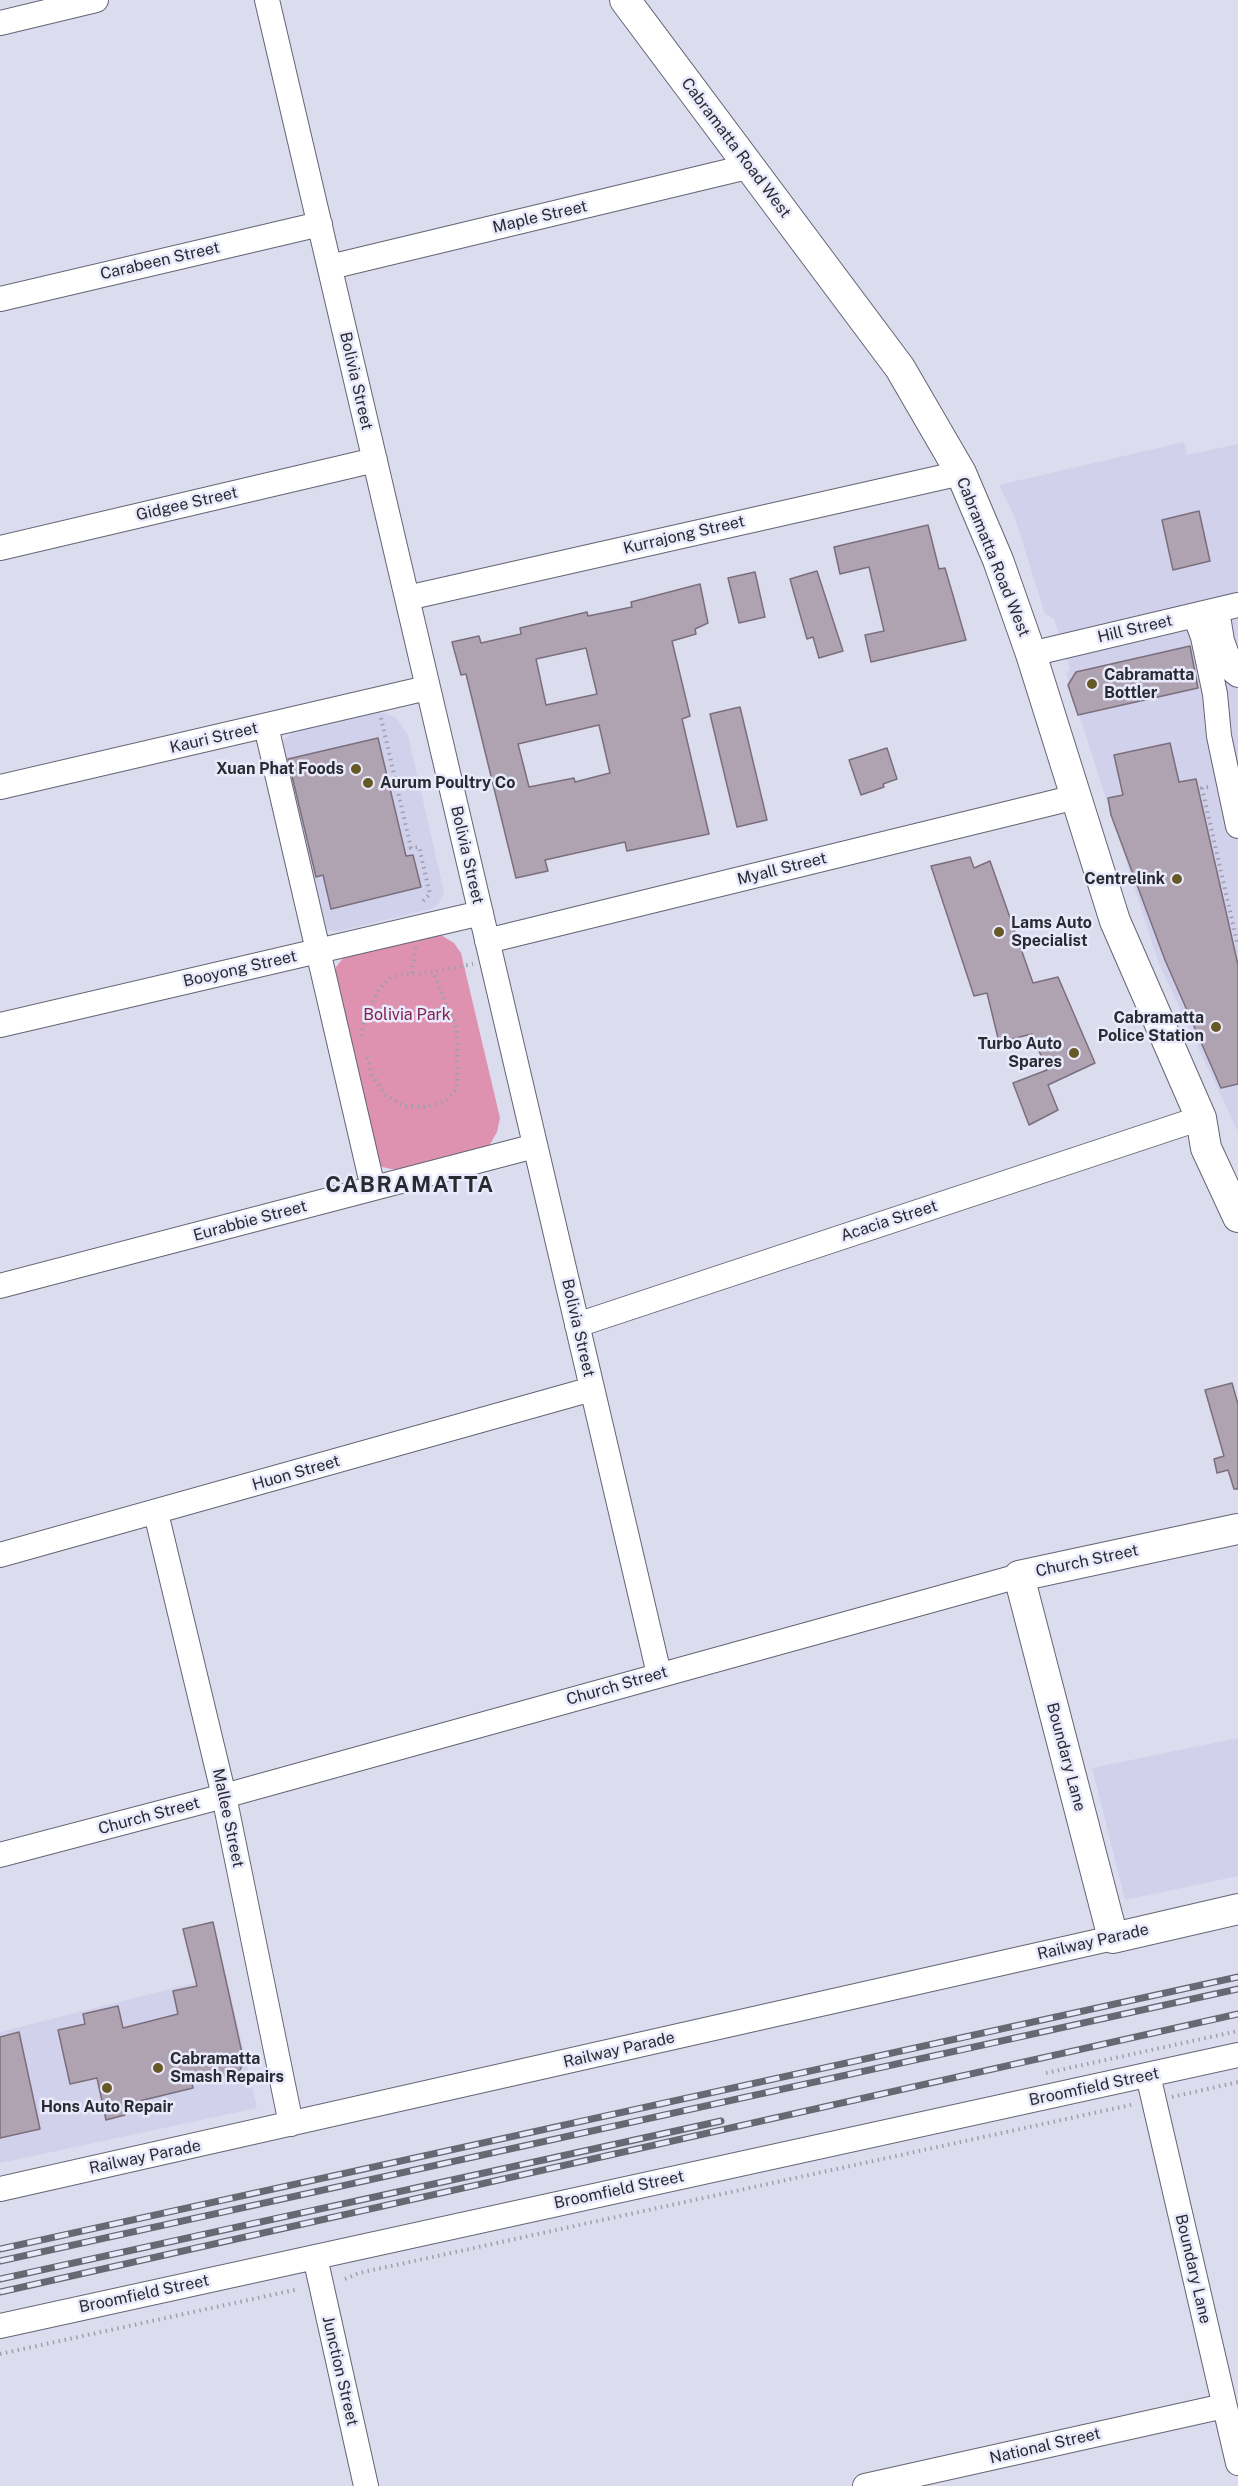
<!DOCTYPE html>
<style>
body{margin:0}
canvas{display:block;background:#dcdcef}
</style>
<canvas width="1238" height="2486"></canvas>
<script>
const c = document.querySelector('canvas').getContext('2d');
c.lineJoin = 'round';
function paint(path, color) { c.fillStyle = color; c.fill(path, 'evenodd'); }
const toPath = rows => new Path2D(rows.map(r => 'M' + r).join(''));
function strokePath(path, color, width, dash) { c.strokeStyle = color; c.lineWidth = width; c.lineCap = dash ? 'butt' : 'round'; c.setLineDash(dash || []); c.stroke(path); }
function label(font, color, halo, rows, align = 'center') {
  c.font = font + ' "Public Sans",sans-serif'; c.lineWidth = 5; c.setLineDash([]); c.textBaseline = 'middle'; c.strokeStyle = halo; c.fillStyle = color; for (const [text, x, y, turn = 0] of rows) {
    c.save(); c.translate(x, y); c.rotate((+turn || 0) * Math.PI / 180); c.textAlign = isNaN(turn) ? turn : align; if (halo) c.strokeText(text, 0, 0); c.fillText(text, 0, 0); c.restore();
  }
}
paint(toPath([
 [1184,442,1187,455,1238,444,1238,1132,1159,964,1066,674,1070,669,1054,619,1045,614,1014,515,999,485],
 [380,712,396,717,408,735,444,892,438,905,431,909,339,931,326,930,314,915,280,744,293,731],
 [1238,1738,1238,1876,1125,1900,1092,1768],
 [226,1975,257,2108,0,2163,0,2032]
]), '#d2d1ec');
paint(toPath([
 [441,935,454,943,461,953,500,1118,497,1132,489,1146,396,1170,382,1167,372,1154,330,985,336,967,344,957]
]), '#de92b0');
const building = toPath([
 [1199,511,1210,561,1173,570,1162,520,1199,511],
 [928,525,939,569,945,568,966,640,871,662,865,635,884,631,869,567,840,574,834,547,928,525],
 [817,571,843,651,819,658,813,637,807,639,790,579,817,571],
 [755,572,765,617,739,623,728,578,755,572],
 [700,584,708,623,695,629,696,634,672,641,690,716,682,719,709,834,627,851,625,842,545,860,548,871,516,878,466,674,461,675,452,642,479,636,481,643,521,634,520,628,587,612,588,616,632,607,631,602,700,584],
 [586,648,597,694,546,705,536,659,586,648],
 [599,725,610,773,575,782,574,778,529,787,518,744,599,725],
 [1190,646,1198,688,1078,715,1068,685,1076,672,1190,646],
 [740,707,767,820,737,827,710,714,740,707],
 [378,738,406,856,413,855,421,887,331,909,323,875,316,877,288,759,378,738],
 [1170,743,1179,782,1196,779,1238,965,1238,1084,1221,1088,1165,960,1111,815,1108,798,1123,795,1114,755,1170,743],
 [887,748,897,779,883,784,884,787,861,795,849,760,887,748],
 [970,857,974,868,990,861,1033,983,1058,977,1095,1063,1048,1085,1058,1110,1029,1125,1013,1083,1047,1070,1032,1034,999,1042,987,993,974,996,931,866,970,857],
 [1232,1383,1238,1404,1238,1489,1234,1489,1228,1470,1217,1473,1214,1459,1224,1456,1205,1390,1232,1383],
 [213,1922,244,2062,239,2072,192,2082,193,2088,123,2105,125,2115,106,2120,97,2078,70,2084,58,2030,85,2024,83,2014,118,2006,123,2028,178,2014,173,1991,197,1986,183,1929,213,1922],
 [19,2032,40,2129,0,2138,0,2037,19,2032]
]);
paint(building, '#afa2b1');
strokePath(building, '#7b6f7d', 1.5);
const minor = toPath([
 [267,0,659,1674],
 [0,23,96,0],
 [330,267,751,166],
 [0,299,320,224],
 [0,548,375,460],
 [407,598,961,473],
 [1217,610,1222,641,1233,671,1238,675],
 [1195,615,1203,637,1215,694,1219,736,1238,826],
 [1031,654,1238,605],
 [266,726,373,1188],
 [0,787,427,688],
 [487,941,1076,797],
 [0,1025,481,913],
 [0,1286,535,1146],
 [577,1325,1201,1118],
 [156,1513,224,1796,291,2124],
 [0,1555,592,1389],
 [0,1855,224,1796,1019,1576],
 [1148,2075,1238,2463],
 [0,2189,1113,1938],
 [315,2257,366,2486],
 [0,2326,1238,2055],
 [865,2486,1224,2406]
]);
const major = toPath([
 [625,0,900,368,961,473,998,560,1031,654,1115,921,1201,1118,1206,1148,1238,1217],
 [1238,1529,1019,1576,1113,1938,1238,1909]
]);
strokePath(minor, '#646474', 26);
strokePath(major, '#646474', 32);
strokePath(toPath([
 [381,718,411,848,419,847,430,894,420,904],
 [1208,787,1202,788,1237,942],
 [411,973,416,947],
 [361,1036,365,1018,379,989,392,976,433,972,473,964],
 [367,1057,372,1075,385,1095,404,1106,426,1107,444,1102,457,1089,457,1029,433,972],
 [1046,2073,1238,2031],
 [1172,2097,1238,2082],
 [345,2279,359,2273,1135,2104],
 [0,2354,299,2289]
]), '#9e9eac', 4, [1.5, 4.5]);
strokePath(minor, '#fff', 24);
strokePath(major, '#fff', 30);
const rail = toPath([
 [0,2249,1238,1977],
 [0,2261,1238,1989],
 [0,2279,721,2121],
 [0,2292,1238,2014]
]);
strokePath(rail, '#686873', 7);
strokePath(rail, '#e9e9fc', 4.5, [14]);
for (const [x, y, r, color] of [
 [1092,684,6,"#665926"],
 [356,769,6,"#665926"],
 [368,783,6,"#665926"],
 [1177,879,6,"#665926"],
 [999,932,6,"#665926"],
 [1216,1027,6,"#665926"],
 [1074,1053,6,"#665926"],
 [158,2068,6,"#665926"],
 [107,2088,6,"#665926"]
]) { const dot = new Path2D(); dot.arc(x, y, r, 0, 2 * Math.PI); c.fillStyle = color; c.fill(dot); strokePath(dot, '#e9e9fc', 2); }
label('16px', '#2a2a31', '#e9e9fc', [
 ["Cabramatta Road West",736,148,53],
 ["Maple Street",540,217,-13],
 ["Carabeen Street",160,261,-13],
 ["Bolivia Street",356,381,77],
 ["Gidgee Street",187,504,-13],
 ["Kurrajong Street",684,535,-13],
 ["Cabramatta Road West",993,557,68],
 ["Hill Street",1135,629,-13],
 ["Kauri Street",214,738,-13],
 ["Bolivia Street",467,855,77],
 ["Myall Street",782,869,-14],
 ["Booyong Street",240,969,-13],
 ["Eurabbie Street",250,1221,-15],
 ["Acacia Street",889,1221,-18],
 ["Bolivia Street",578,1328,77],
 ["Huon Street",296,1473,-16],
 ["Church Street",1087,1561,-12],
 ["Church Street",617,1686,-16],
 ["Boundary Lane",1066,1757,75],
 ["Church Street",149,1816,-15],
 ["Mallee Street",228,1818,78],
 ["Railway Parade",1093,1942,-13],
 ["Railway Parade",619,2050,-13],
 ["Broomfield Street",1094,2087,-12],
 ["Railway Parade",145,2157,-12],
 ["Broomfield Street",619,2190,-12],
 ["Boundary Lane",1193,2269,77],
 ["Broomfield Street",144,2294,-12],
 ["Junction Street",340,2371,77],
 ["National Street",1045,2446,-13]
]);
label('bold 16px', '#2a2a31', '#e9e9fc', [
 ["Cabramatta",1104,675],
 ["Bottler",1104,693],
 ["Xuan Phat Foods",344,769,"right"],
 ["Aurum Poultry Co",380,783],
 ["Centrelink",1165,879,"right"],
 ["Lams Auto",1011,923],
 ["Specialist",1011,941],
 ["Cabramatta",1204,1018,"right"],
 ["Police Station",1204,1036,"right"],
 ["Turbo Auto",1062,1044,"right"],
 ["Spares",1062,1062,"right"],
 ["Cabramatta",170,2059],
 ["Smash Repairs",170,2077],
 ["Hons Auto Repair",107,2107,"center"]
], 'left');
label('16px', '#822051', '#e9e9fc', [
 ["Bolivia Park",407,1015]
]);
c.letterSpacing = '1.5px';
label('bold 22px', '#2a2a31', '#e9e9fc', [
 ["CABRAMATTA",410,1185]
]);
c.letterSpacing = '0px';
</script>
